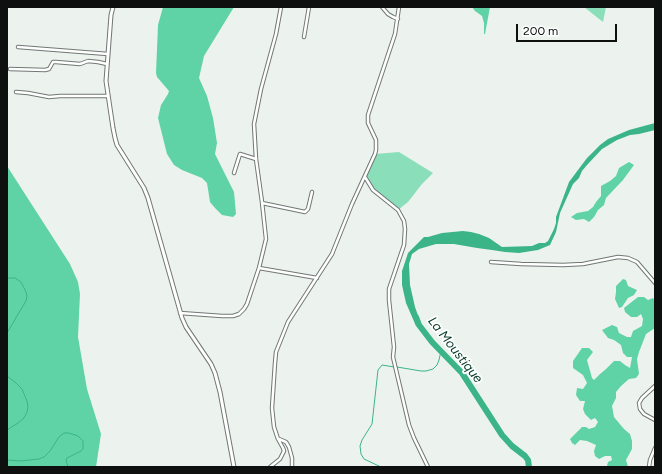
<!DOCTYPE html>
<style>
body{margin:0}
#map{position:relative;width:662px;height:474px;overflow:hidden;background:#ecf3ef;font-family:Figtree,sans-serif}
canvas{display:block}
.frame{position:absolute;inset:0;border:8px solid #0e100f;pointer-events:none}
.scale{position:absolute;left:516px;top:24px;width:101px;height:18px;box-sizing:border-box;border:2px solid #0e100f;border-top:0;padding-left:5px;font-size:12px;line-height:14px;white-space:nowrap;color:#0e100f;-webkit-text-stroke:3px #fcfffe;paint-order:stroke}
</style>
<div id="map">
<canvas width="662" height="474"></canvas>
<div class="frame"></div>
<div class="scale">200 m</div>
</div>
<script>
const c = document.querySelector('canvas').getContext('2d');
c.lineJoin = 'round';
function paint(path, color) { c.fillStyle = color; c.fill(path, 'evenodd'); }
const toPath = rows => new Path2D(rows.map(r => 'M' + r).join(''));
function strokePath(path, color, width, dash) { c.strokeStyle = color; c.lineWidth = width; c.lineCap = dash ? 'butt' : 'round'; c.setLineDash(dash || []); c.stroke(path); }
function label(font, color, halo, rows, align = 'center') {
  c.font = font + ' Figtree,sans-serif'; c.lineWidth = 3.5; c.setLineDash([]); c.textBaseline = 'middle'; c.strokeStyle = halo; c.fillStyle = color; for (const [text, x, y, turn = 0] of rows) {
    c.save(); c.translate(x, y); c.rotate((+turn || 0) * Math.PI / 180); c.textAlign = isNaN(turn) ? turn : align; if (halo) c.strokeText(text, 0, 0); c.fillText(text, 0, 0); c.restore();
  }
}
paint(toPath([
 [584,7,606,7,603,22],
 [399,152,433,173,422,184,408,202,398,210,373,190,365,177,375,154]
]), '#8bdeba');
paint(toPath([
 [163,7,234,7,204,56,199,78,207,96,213,118,217,143,215,154,234,192,236,214,233,217,222,215,215,208,210,202,207,183,202,178,182,170,174,165,167,154,158,118,161,105,168,94,169,91,157,77,156,73,158,25],
 [472,7,490,7,485,34,484,34,484,23,482,16,475,11],
 [629,162,634,165,623,180,606,198,604,205,598,210,594,217,589,222,584,219,576,220,571,217,577,213,588,211,593,207,596,202,601,196,601,186,610,181,616,176,619,168],
 [7,166,70,264,78,282,80,294,78,337,87,389,101,434,96,467,7,467],
 [623,279,626,280,628,286,637,290,634,295,628,298,622,307,619,308,615,299,616,292,616,286],
 [638,297,644,297,648,300,653,298,655,301,655,328,646,334,639,352,637,359,639,374,636,378,629,379,621,386,616,392,616,398,612,406,614,417,624,429,630,434,632,441,632,449,626,460,628,467,608,467,607,466,608,462,612,460,611,456,605,456,599,459,595,456,594,451,596,445,587,441,580,440,575,445,572,443,570,439,582,427,586,427,589,429,595,427,598,422,595,418,591,420,585,414,583,409,585,401,580,401,576,395,577,388,583,389,587,383,583,375,573,368,573,361,582,348,589,348,593,352,587,360,592,378,594,380,600,374,606,369,614,361,620,361,625,365,630,368,632,357,627,357,623,353,621,345,614,340,608,338,602,330,612,325,617,327,619,333,627,337,631,337,633,331,642,326,643,319,641,314,637,317,631,317,625,312,624,308]
]), '#5fd3a5');
paint(toPath([
 [655,123,655,130,639,134,630,135,617,140,602,149,587,165,582,171,579,178,573,184,560,213,556,232,550,245,538,250,519,253,505,252,492,250,477,248,454,244,436,244,419,249,412,254,409,264,410,285,415,307,421,324,416,326,406,303,402,285,402,271,408,253,424,237,428,237,442,233,463,231,471,232,479,234,489,238,502,247,532,246,539,243,545,243,548,241,554,229,556,223,556,217,569,182,587,158,600,145,608,139,629,130]
]), '#3bb488');
strokePath(toPath([
 [7,278,15,278,21,282,26,292,27,296,26,301,20,311,7,333],
 [397,367,421,371,426,371,433,369,437,365,439,360,441,351],
 [7,376,16,383,22,389,27,401,28,407,27,412,24,418,18,423,7,430],
 [7,460,21,461,39,459,44,457,50,451,59,437,64,433,69,433,78,436,83,441,83,449,81,451,67,458,66,460,68,467],
 [381,467,364,459,361,454,360,446,362,440,372,424,378,370,382,365,394,367]
]), '#3bb488', 1);
strokePath(toPath([
 [416,317,419,325,432,342,462,373,502,435,512,446,525,456,528,460,529,467]
]), '#3bb488', 6);
const minor = toPath([
 [382,7,388,14,393,17,398,19],
 [304,37,309,7],
 [18,47,108,54],
 [10,69,45,70,49,69,53,62,56,62,80,64,88,61,98,62,107,64],
 [16,92,28,93,49,97,60,96,108,96],
 [234,173,240,154,256,159],
 [365,177,373,190,398,210,404,221,405,229,404,245,389,289,389,300,394,347,393,357,409,425,414,438,428,467],
 [262,203,305,212,308,209,312,192],
 [491,262,521,264,563,265,583,264,618,257,628,258,637,262,655,283],
 [259,268,317,278],
 [180,313,222,316,233,316,239,314,244,309,247,304,259,268,266,239,262,202,256,159,254,124,261,89,276,34,281,7],
 [655,386,642,398,639,403,640,409,644,414,655,420],
 [279,439,286,442,289,447,292,458,292,467],
 [270,467,280,459,284,451,283,448,278,439,274,427,272,408,275,363,276,352,288,322,332,254,352,204,375,154,376,150,376,140,368,123,368,115,395,34,399,7],
 [649,467,650,460,655,448]
]);
const tertiary = toPath([
 [113,7,111,15,106,81,113,128,115,138,117,145,144,188,148,198,182,318,186,327,211,364,215,373,220,392,234,467]
]);
strokePath(minor, '#717774', 4.5);
strokePath(tertiary, '#717774', 5);
strokePath(minor, '#fff', 2.5);
strokePath(tertiary, '#fff', 3);
label('italic 13px', '#032', '#fcfffe', [
 ["La Moustique",455,350,52]
]);
</script>
